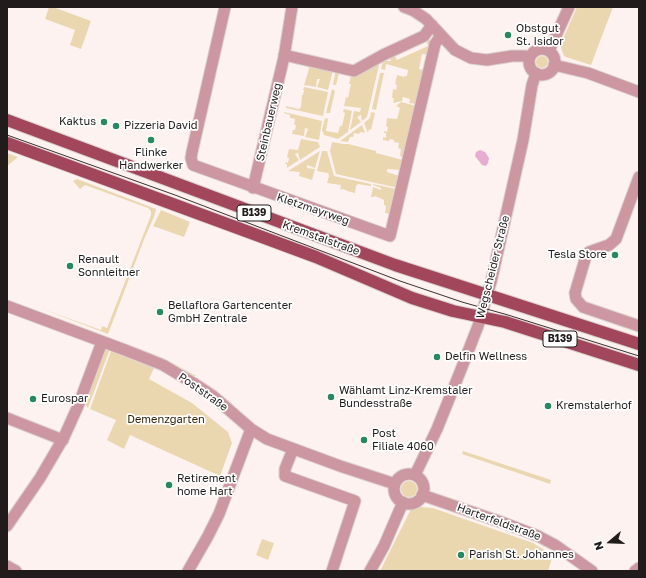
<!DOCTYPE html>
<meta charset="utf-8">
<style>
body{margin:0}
#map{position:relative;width:646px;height:578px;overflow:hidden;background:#fef2f0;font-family:"Golos Text",sans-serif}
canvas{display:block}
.frame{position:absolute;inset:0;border:8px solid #211c1b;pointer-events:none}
.north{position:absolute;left:590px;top:522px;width:40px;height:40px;-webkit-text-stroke:3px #fff;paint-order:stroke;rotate:251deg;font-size:11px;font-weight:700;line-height:16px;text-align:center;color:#211c1b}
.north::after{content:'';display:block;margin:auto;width:14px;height:18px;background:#211c1b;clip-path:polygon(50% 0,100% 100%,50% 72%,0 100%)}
</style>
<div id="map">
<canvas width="646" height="578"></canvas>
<div class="frame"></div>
<div class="north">N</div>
</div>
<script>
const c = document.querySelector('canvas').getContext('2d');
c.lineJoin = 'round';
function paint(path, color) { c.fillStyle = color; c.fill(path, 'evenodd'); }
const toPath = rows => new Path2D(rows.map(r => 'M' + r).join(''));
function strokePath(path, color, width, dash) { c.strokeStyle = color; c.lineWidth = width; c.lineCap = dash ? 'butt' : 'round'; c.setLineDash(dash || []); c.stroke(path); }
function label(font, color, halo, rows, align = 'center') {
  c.font = font + ' "Golos Text",sans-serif'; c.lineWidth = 3.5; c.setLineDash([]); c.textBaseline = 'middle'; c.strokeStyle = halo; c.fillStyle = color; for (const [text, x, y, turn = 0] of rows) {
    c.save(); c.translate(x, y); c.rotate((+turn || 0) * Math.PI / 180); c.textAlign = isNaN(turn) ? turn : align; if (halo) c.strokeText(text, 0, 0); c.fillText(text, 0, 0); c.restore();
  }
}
paint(toPath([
 [49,7,53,7,91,21,81,49,70,45,75,30,45,19],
 [577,7,613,7,591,65,566,57,564,56,561,48,563,39],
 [428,38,431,41,428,55,422,54,419,69,424,70,417,104,409,103,410,99,403,97,402,101,393,103,394,98,392,98,393,89,396,90,397,85,395,84,397,75,404,77,405,76,407,76,408,70,386,64,385,70,381,69,383,61,391,61,389,56,394,54,397,60,428,46,426,40],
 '536 62a6 6 0 1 1 12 0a6 6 0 1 1-12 0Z',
 [296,60,333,70,328,90,317,87,320,79,317,79,316,87,304,85,309,69,308,67,296,64],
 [380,61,367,117,362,121,361,115,357,117,361,122,350,130,354,111,360,112,361,108,344,106,346,97,348,98,349,93,351,84,349,84,351,76,339,73,336,85,333,85,336,69],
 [380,73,384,73,376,110,372,109],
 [304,87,328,92,323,116,286,108,286,106,299,109,301,107,302,95,303,95,304,90,303,90],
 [332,89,335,91,330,113,326,113],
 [401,102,416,106,405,154,403,154,403,157,400,156,401,149,398,148,399,143,394,142,394,140,390,139,389,141,383,140,383,137,386,138,386,133,384,133,384,131,387,132,388,127,386,126,387,118,397,119,400,108,396,106],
 [344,109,352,111,348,132,338,139,324,135,322,130,325,118,328,119,326,131,338,133,340,126,342,126,345,113,343,112],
 [284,112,322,121,319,140,305,137,308,129,305,128,304,136,292,134,293,130,295,130,296,125,294,125,295,119,290,118,290,115,284,113],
 [371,112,375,113,371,130,369,129,368,133,364,123,370,118],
 [362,125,365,133,360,132,359,134,354,133,353,137,350,137,348,142,340,141],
 [301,139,318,142,320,147,300,160,298,153,295,154,299,160,287,168,287,164,285,164,286,162,288,163,289,158,287,157,289,149,298,150],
 [332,142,343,144,348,144,376,151,376,153,403,160,401,170,387,169,387,172,399,176,398,188,336,174,330,151],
 [320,151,315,168,307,165,307,168,315,169,312,180,299,176,300,172,288,171],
 [322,151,327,151,334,176,371,184,370,188,370,186,358,184,356,186,355,193,347,191,346,190,342,189,340,190,341,185,327,183,329,176,328,173,317,171],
 [7,153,18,157,7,166],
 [77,179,156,209,154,217,145,237,108,334,40,308,101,330,102,326,107,328,151,215,151,211,148,208,85,185,80,189,73,181],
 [373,184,396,189,392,214,385,213,386,206,384,205,384,200,375,196,374,197,371,197,373,187,381,190,381,188,373,185],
 [161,210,190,222,184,237,153,226],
 [133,346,165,359,196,376,193,377],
 [104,349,110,349,88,408,84,403],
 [111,351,154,368,149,379,192,403,228,432,232,443,220,476,130,435,124,449,107,440,116,420,90,409],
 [463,451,551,480,550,484,462,454],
 '401 489a8 8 0 1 1 16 0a8 8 0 1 1-16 0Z',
 [420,507,433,508,533,543,553,555,548,571,380,571,411,509],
 [262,539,274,543,268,560,256,555]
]), '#ead7b0');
paint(toPath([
 [480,150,485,152,489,158,488,163,486,166,482,165,475,156,476,152]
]), '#e8acd0');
const minor = toPath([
 [225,7,192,152,191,158,193,165,390,236,435,44,441,35],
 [404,7,414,11,426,19,455,50,471,58,487,60,512,56,525,56,529,58],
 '529 62a13 13 0 1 1 26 0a13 13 0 1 1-26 0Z',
 [549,51,569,7],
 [284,55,354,71,383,55,424,36,432,25],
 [554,65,588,73,639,92],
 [639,177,616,239,609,245,589,252,586,256,575,293,576,299,583,307,639,326],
 [253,188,284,57,292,7],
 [7,306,125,350,163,365,198,386,213,396,251,429,267,439,340,466,395,484],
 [7,418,63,440],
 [293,449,285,469,285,476,355,501,332,571],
 '394 489a15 15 0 1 1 30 0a15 15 0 1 1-30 0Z',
 [415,475,437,429,460,372,478,326,491,282,523,140,532,85,536,73],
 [422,495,504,523,538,536,555,545,592,571],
 [7,526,40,478,64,437,78,406,102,342],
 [7,566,16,571],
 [188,571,208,536,219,514,251,429],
 [370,571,384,546,403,502],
 [635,571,639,568]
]);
const major = toPath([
 [7,120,395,265,639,344],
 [7,143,254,234,316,257,412,298,453,311,505,322,639,365]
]);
strokePath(minor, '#dbd0ce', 13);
strokePath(major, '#dbd0ce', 14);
strokePath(minor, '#cc97a0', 11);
strokePath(major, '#a1465b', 12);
strokePath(toPath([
 [7,135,175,195,400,281,462,302,508,315,639,356]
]), '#373130', 1);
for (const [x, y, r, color] of [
 [508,35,4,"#288861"],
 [104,122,4,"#288861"],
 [116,126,4,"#288861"],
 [151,140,4,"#288861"],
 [615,255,4,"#288861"],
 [70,266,4,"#288861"],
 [160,312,4,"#288861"],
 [437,357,4,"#288861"],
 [331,397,4,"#288861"],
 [33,399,4,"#288861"],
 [548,406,4,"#288861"],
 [364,440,4,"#288861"],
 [169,485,4,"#288861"],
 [461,555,4,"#288861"]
]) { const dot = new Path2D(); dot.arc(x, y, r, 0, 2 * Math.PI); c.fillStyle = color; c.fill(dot); strokePath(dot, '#fff', 1.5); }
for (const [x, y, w] of [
 [254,213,34],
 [560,339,34]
]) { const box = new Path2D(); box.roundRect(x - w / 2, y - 8, w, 16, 3); c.fillStyle = '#fff'; c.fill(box); strokePath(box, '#211c1b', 1); }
label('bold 10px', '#211c1b', null, [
 ["B139",254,213],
 ["B139",560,339]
]);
label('11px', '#211c1b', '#fff', [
 ["Obstgut",516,29],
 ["St. Isidor",516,42],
 ["Kaktus",96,122,"right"],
 ["Pizzeria David",124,126],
 ["Flinke",151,153,"center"],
 ["Handwerker",151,166,"center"],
 ["Tesla Store",607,255,"right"],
 ["Renault",78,260],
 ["Sonnleitner",78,273],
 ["Bellaflora Gartencenter",168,306],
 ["GmbH Zentrale",168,319],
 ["Delfin Wellness",445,357],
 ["Wählamt Linz-Kremstaler",339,391],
 ["Bundesstraße",339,404],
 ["Eurospar",41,399],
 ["Kremstalerhof",556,406],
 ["Post",372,434],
 ["Filiale 4060",372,447],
 ["Retirement",177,479],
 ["home Hart",177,492],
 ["Parish St. Johannes",469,555]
], 'left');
label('11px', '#211c1b', '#fff', [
 ["Steinbauerweg",269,122,-77],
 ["Kletzmayrweg",313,209,19],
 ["Kremstalstraße",321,238,20],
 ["Wegscheider Straße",493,267,-76],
 ["Poststraße",203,392,35],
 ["Harterfeldstraße",499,522,20]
]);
label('11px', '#33270b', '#fff', [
 ["Demenzgarten",166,420]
]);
</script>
